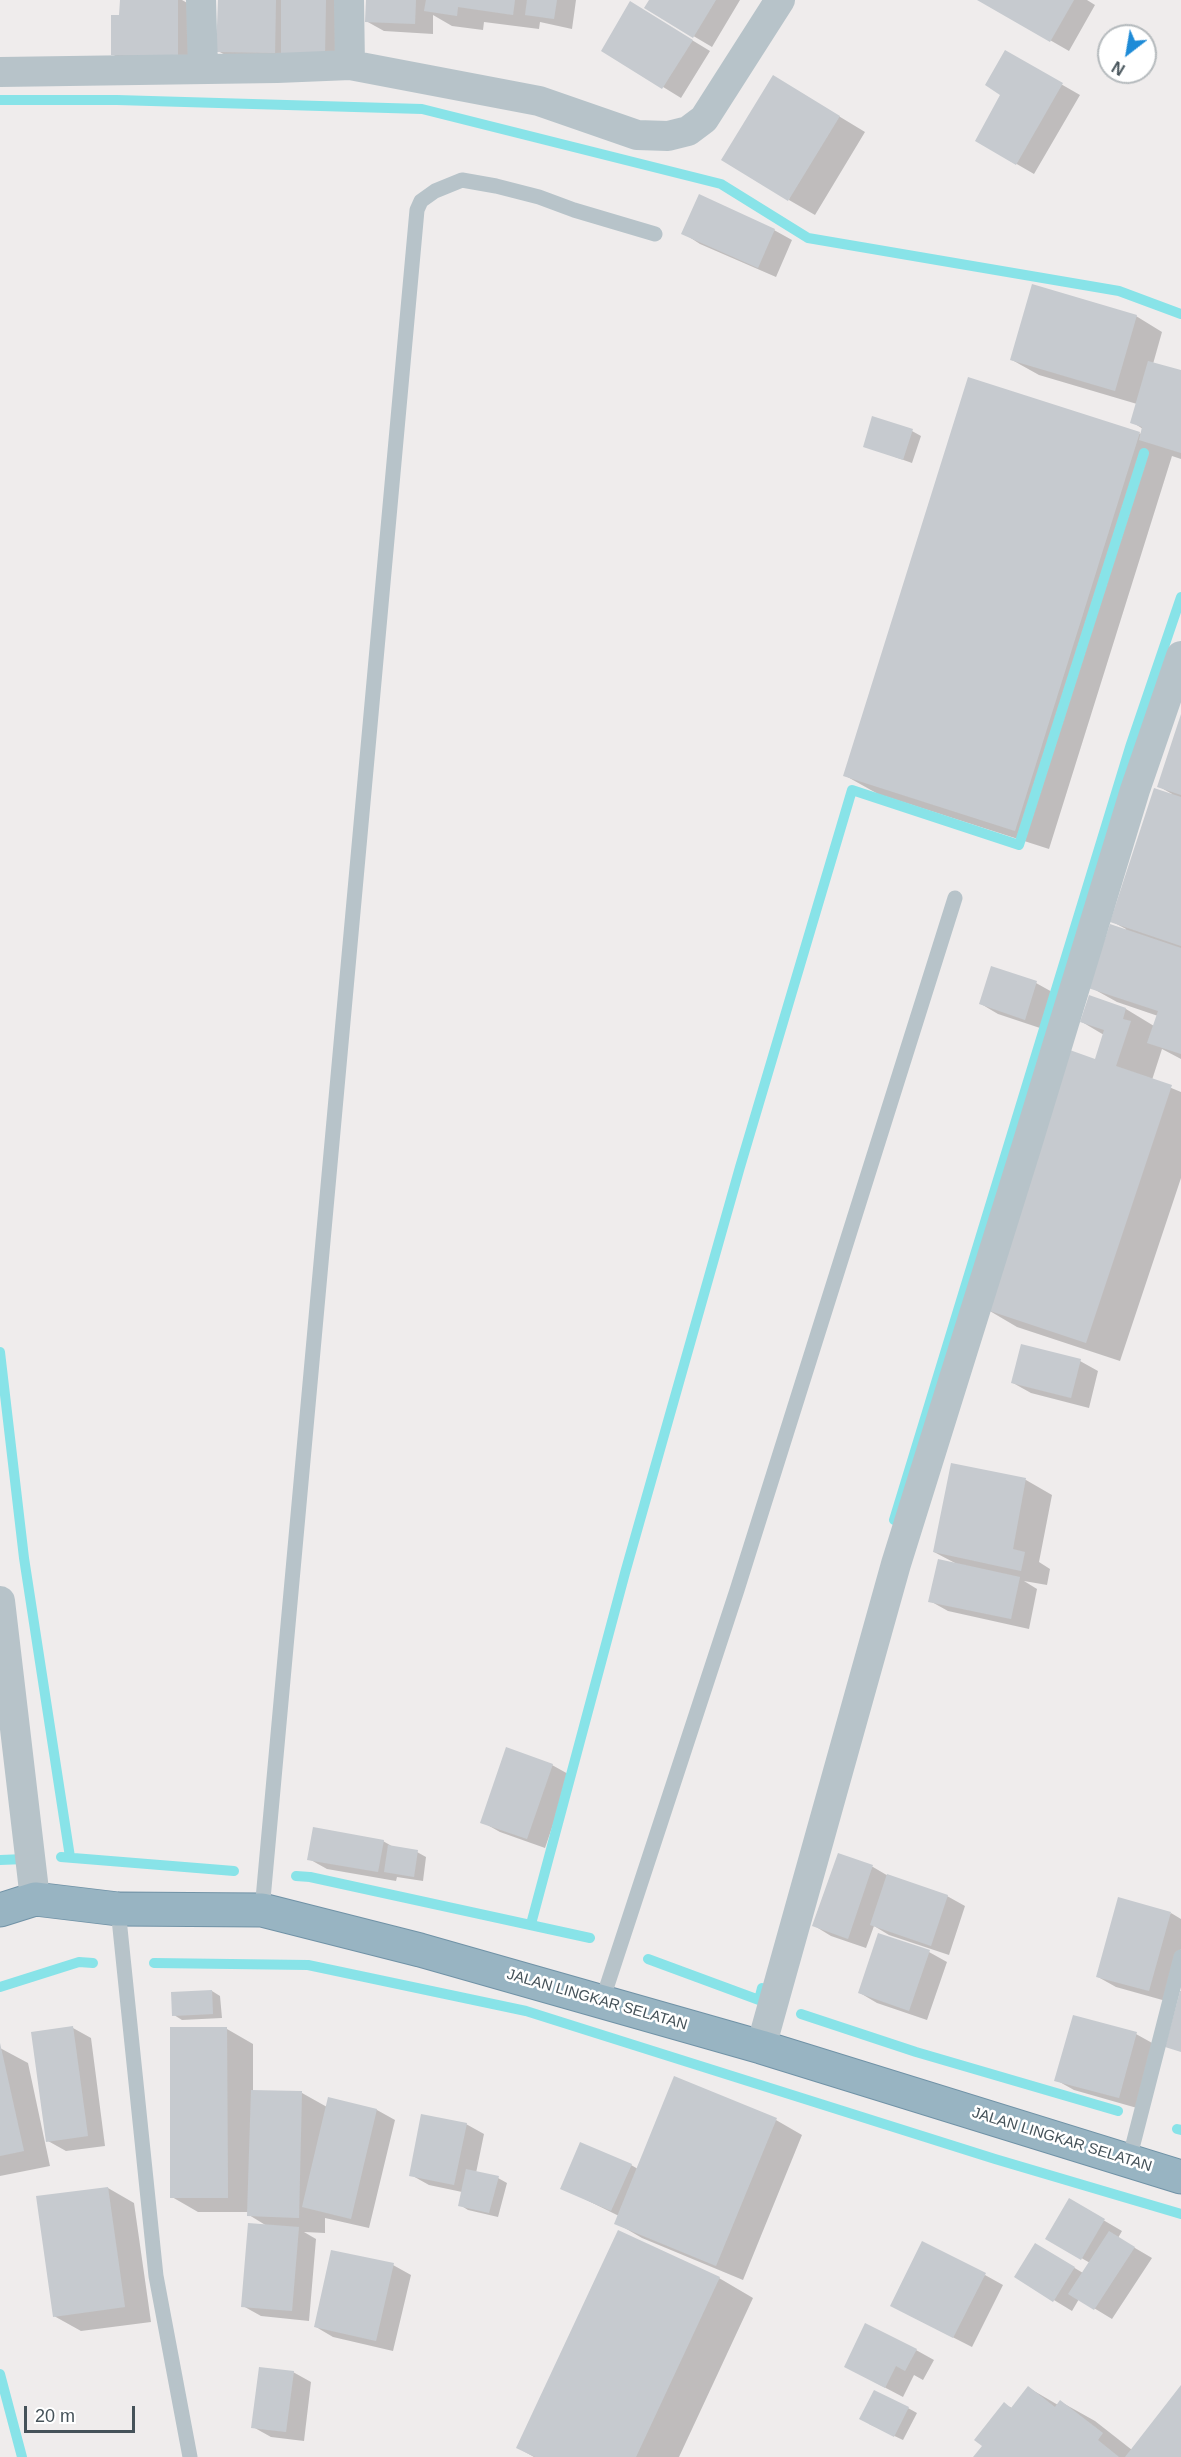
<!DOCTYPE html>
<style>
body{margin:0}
#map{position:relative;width:1181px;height:2457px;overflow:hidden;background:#efecec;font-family:Helvetica,sans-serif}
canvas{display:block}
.north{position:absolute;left:1097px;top:24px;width:60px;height:60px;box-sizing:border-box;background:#fff;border:2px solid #b5babd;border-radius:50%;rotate:211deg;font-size:16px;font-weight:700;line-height:24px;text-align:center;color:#455259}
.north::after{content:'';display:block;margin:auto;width:21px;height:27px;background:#1e8bd7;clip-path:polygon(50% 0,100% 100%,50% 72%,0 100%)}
.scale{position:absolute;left:24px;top:2406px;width:111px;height:27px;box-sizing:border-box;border:3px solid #455259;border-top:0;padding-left:8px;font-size:18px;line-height:21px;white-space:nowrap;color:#455259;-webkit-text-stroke:4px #fff;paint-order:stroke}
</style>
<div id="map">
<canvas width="1181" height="2457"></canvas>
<div class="north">N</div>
<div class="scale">20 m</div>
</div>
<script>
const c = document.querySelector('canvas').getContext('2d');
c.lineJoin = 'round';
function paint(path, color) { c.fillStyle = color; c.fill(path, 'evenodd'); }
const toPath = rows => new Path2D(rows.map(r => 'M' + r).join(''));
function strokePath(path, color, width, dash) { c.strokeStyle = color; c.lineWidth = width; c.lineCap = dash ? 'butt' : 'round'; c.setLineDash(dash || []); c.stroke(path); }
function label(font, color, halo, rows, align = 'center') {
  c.font = font + ' Helvetica,sans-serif'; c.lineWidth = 5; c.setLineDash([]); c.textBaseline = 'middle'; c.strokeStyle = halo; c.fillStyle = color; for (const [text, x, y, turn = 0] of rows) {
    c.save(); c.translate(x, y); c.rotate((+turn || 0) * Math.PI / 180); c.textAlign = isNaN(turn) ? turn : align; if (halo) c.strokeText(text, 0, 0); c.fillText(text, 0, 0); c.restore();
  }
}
paint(toPath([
 [121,0,182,0,196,8,195,66,130,64,112,54,121,17],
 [219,0,338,0,343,63,236,61,218,51],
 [367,0,576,0,572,29,540,22,539,29,484,22,483,30,452,26,433,15,433,34,384,31,366,21],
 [651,0,740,0,712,47,646,8],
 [980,0,1087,0,1095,5,1069,51],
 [649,14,710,51,681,98,603,50],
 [1005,52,1080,95,1034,174,977,141,1003,94],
 [799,92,865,132,815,215,789,200],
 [774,230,792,240,776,277,700,244,683,233],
 [1136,316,1162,332,1153,364,1181,372,1181,459,1172,456,1049,849,878,794,844,775,1140,433,1142,435,1143,429,1132,422,1137,404,1039,375,1012,360],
 [912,431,921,436,912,463,864,446],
 [1181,718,1181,1059,1162,1049,1152,1080,1181,1092,1181,1178,1120,1361,1017,1327,983,1307,1096,1061,1104,1035,1082,1022,1090,997,1126,1009,1154,1026,1158,1016,1117,1002,1090,987,1126,929,1111,921,1172,794,1158,786],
 [1036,983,1054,993,1043,1029,998,1014,981,1004],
 [1080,1361,1098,1371,1089,1408,1031,1393,1013,1383],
 [952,1464,1026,1480,1052,1495,1039,1562,1050,1569,1047,1585,1024,1581,1037,1589,1029,1629,948,1611,930,1601,955,1563,934,1552],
 [552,1765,570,1775,545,1848,500,1832,482,1822],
 [383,1841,395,1848,417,1852,426,1857,423,1881,397,1877,396,1881,327,1869,309,1859],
 [838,1855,873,1867,890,1877,947,1896,965,1906,949,1955,889,1935,874,1926,866,1948,831,1936,813,1925],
 [1171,1913,1181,1919,1181,1949,1166,2001,1116,1987,1098,1977],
 [929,1952,947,1962,927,2020,877,2003,860,1993],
 [212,1991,220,1996,222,2018,182,2020,174,2015],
 [73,2028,91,2038,105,2146,66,2151,48,2141],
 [227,2029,253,2044,253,2092,302,2093,327,2107,329,2098,377,2110,395,2120,369,2228,325,2218,325,2233,304,2232,316,2239,309,2321,261,2316,243,2306,267,2226,249,2215,249,2212,198,2212,172,2197],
 [1136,2034,1154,2044,1137,2108,1074,2090,1056,2080],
 [0,2048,28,2063,50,2166,0,2176],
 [776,2120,802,2135,743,2280,642,2238,616,2223,619,2216,562,2188,631,2165,638,2169],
 [466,2124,484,2134,476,2173,498,2178,507,2183,498,2217,468,2210,460,2205,462,2192,429,2185,411,2175],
 [108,2188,134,2203,151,2322,81,2331,54,2316],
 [1069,2200,1122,2231,1118,2238,1152,2258,1112,2319,1079,2299,1072,2311,1016,2277,1053,2255,1083,2273,1090,2263,1047,2238],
 [393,2265,411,2275,393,2351,333,2337,316,2327],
 [985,2275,1003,2285,972,2347,909,2315],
 [719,2278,753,2298,679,2457,534,2457,518,2448],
 [916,2350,934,2360,923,2380,914,2375,903,2397,863,2376],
 [293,2372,311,2382,304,2441,271,2437,253,2427],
 [1181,2387,1181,2457,975,2457,984,2446,1004,2404,1012,2408,1029,2388,1058,2405,1061,2402,1095,2421,1132,2450],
 [908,2408,917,2413,903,2440,869,2424]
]), '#0003');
strokePath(toPath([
 [0,100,117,100,422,109,721,184,808,238,1119,291,1181,314],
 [0,1352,24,1558,70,1857],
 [894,1520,1131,744,1181,597],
 [61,1857,234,1871],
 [0,1860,25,1859],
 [296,1876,310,1877,590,1938],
 [531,1924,625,1573,740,1167,852,790,1019,845,1144,453],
 [648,1959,759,2000,762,1988],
 [154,1963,308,1965,526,2011,995,2159,1181,2214],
 [0,1987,79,1962,93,1963],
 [801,2014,916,2052,1118,2111],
 [1177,2129,1181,2130],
 [0,2374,22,2457]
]), '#88e3e8', 10);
paint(toPath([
 [120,0,178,0,178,56,111,55,111,15,119,15],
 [218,0,276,0,275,53,216,52],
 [281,0,326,0,325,54,281,53],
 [366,0,416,0,415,24,365,22],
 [426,0,515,0,513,15,458,7,457,16,424,11],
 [527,0,557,0,554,19,525,15],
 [649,0,716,0,693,38,644,8],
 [977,0,1074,0,1050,42],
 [630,1,693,40,662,89,601,51],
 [1005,50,1063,83,1016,165,975,141,1000,95,985,85],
 [773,75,840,116,788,201,721,160],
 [699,194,775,229,758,268,681,234],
 [1032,284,1137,315,1115,391,1010,360],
 [1148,361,1181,370,1181,453,1139,440,1142,427,1130,423],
 [968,377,1140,432,1015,831,843,776],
 [872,416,913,429,903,460,863,447],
 [1181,714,1181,795,1157,787],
 [1154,788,1181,797,1181,946,1110,922],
 [1110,924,1181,948,1181,1054,1147,1043,1158,1011,1088,988],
 [991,966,1037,981,1025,1020,979,1004],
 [1089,995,1126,1008,1123,1019,1131,1021,1116,1066,1172,1085,1086,1343,981,1308,1067,1049,1095,1059,1104,1030,1080,1022],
 [1021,1344,1081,1359,1071,1398,1011,1383],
 [951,1463,1026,1478,1013,1549,1025,1552,1021,1571,933,1552],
 [938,1559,1020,1577,1011,1619,928,1602],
 [506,1747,553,1764,527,1839,480,1823],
 [313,1827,384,1840,378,1872,307,1860],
 [388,1845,418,1850,414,1877,384,1872],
 [838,1853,873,1865,848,1939,812,1926],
 [887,1874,948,1895,931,1946,870,1925],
 [1118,1897,1171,1912,1149,1991,1096,1977],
 [878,1933,930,1950,909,2011,858,1993],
 [212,1990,213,2014,172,2016,171,1992],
 [1180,1991,1181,1991,1181,2052,1165,2047],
 [1073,2015,1137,2032,1119,2098,1054,2081],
 [73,2026,88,2136,46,2142,31,2032],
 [170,2027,227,2027,228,2198,170,2198],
 [0,2043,24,2151,0,2156],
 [674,2076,777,2118,716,2266,614,2224],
 [251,2090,302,2091,299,2218,247,2216],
 [328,2097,377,2109,351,2219,302,2207],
 [421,2114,467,2123,454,2185,409,2176],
 [580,2142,632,2164,611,2211,560,2189],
 [466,2169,499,2176,489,2213,458,2206],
 [108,2187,125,2307,53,2317,36,2196],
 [1069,2198,1105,2219,1081,2260,1045,2239],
 [248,2223,299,2227,292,2311,241,2307],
 [618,2230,720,2277,636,2457,535,2457,516,2448],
 [1109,2231,1135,2247,1094,2310,1068,2294],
 [922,2241,986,2273,953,2338,890,2306],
 [1035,2243,1075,2267,1053,2302,1014,2277],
 [331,2250,394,2263,376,2341,314,2327],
 [865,2323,917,2349,905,2371,896,2366,885,2388,844,2367],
 [259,2367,294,2371,286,2432,251,2428],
 [1181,2385,1181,2457,1125,2457],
 [1028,2386,1055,2407,1060,2400,1103,2433,1098,2440,1119,2457,973,2457,982,2446,974,2440,1004,2402,1011,2408],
 [874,2390,909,2407,894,2437,859,2419]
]), '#c6cacf');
const trunk = toPath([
 [0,1910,35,1899,118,1909,262,1910,420,1950,761,2047,1181,2177]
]);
strokePath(trunk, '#7092a6', 35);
strokePath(toPath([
 [118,1909,156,2276,190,2457],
 [262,1910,417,210,421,201,435,191,462,180,496,186,539,197,574,210,655,234],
 [602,2001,737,1590,955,898],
 [1129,2160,1181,1957]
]), '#b7c3c9', 15);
strokePath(toPath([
 [201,0,203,68],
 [349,0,350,65],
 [0,72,277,68,350,65,539,101,637,135,668,136,688,131,704,119,780,0],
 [0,1601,35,1899],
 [761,2047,896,1564,1026,1148,1135,790,1181,656]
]), '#b7c3c9', 30);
strokePath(trunk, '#98b4c2', 33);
label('15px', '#455259', '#fff', [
 ["JALAN LINGKAR SELATAN",597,2000,16],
 ["JALAN LINGKAR SELATAN",1062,2140,17]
]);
</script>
